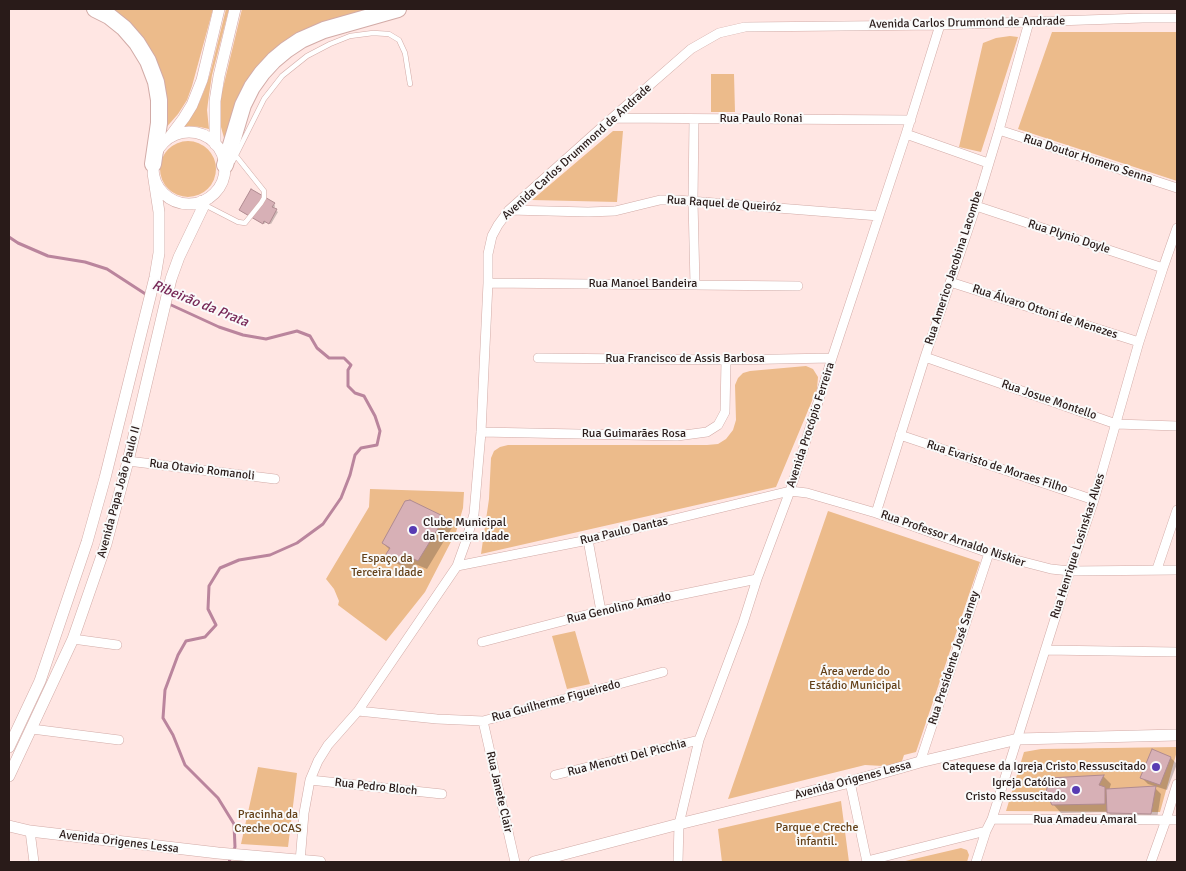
<!DOCTYPE html>
<meta charset="utf-8">
<style>
body{margin:0}
#map{position:relative;width:1186px;height:871px;overflow:hidden;background:#ffe6e3;font-family:Signika,sans-serif}
canvas{display:block}
.frame{position:absolute;inset:0;border:10px solid #291b19;pointer-events:none}
</style>
<div id="map">
<canvas width="1186" height="871"></canvas>
<div class="frame"></div>
</div>
<script>
const c = document.querySelector('canvas').getContext('2d');
c.lineJoin = 'round';
function paint(path, color) { c.fillStyle = color; c.fill(path, 'evenodd'); }
const toPath = rows => new Path2D(rows.map(r => 'M' + r).join(''));
function strokePath(path, color, width, dash) { c.strokeStyle = color; c.lineWidth = width; c.lineCap = dash ? 'butt' : 'round'; c.setLineDash(dash || []); c.stroke(path); }
function label(font, color, halo, rows, align = 'center') {
  c.font = font + ' Signika,sans-serif'; c.lineWidth = 4; c.setLineDash([]); c.textBaseline = 'middle'; c.strokeStyle = halo; c.fillStyle = color; for (const [text, x, y, turn = 0] of rows) {
    c.save(); c.translate(x, y); c.rotate((+turn || 0) * Math.PI / 180); c.textAlign = isNaN(turn) ? turn : align; if (halo) c.strokeText(text, 0, 0); c.fillText(text, 0, 0); c.restore();
  }
}
paint(toPath([
 [110,9,213,9,192,86,187,100,178,114,164,130,164,90],
 [226,9,229,9,212,75,209,95,207,110,209,129,200,127,191,126,181,128,199,103,204,91,210,74],
 [242,9,380,9,277,51,226,145,221,127,220,106,222,92],
 [1052,32,1177,32,1177,181,1018,129],
 [1010,36,1018,37,981,152,959,147,983,43,996,38],
 [711,74,734,74,735,112,711,112],
 [613,131,623,131,617,202,532,200],
 '160 169a28 28 0 1 1 56 0a28 28 0 1 1-56 0Z',
 [806,366,813,369,818,377,817,389,776,487,481,554,489,499,491,458,494,451,500,447,508,445,707,445,718,444,726,439,733,430,736,420,735,385,738,378,743,373,750,371],
 [370,489,464,492,463,508,456,532,425,592,386,641,338,605,339,601,334,589,326,579,369,507],
 [828,511,980,562,916,752,904,755,902,761,898,764,883,766,865,765,728,799],
 [575,631,590,684,567,689,552,636],
 [1177,747,1177,751,1160,812,1006,811,1024,752,1041,749],
 [258,767,297,773,288,847,241,844],
 [841,801,849,862,722,862,718,829],
 [961,848,967,850,969,855,967,862,901,862]
]), '#ecbb8b');
paint(toPath([
 [274,204,275,206,274,209,278,212,271,224,266,222,264,224,242,212],
 [444,518,453,526,427,569,415,564,411,571,396,563,387,554,390,550,383,543],
 [1171,758,1177,764,1167,790,1148,784,1142,778],
 [1103,776,1111,784,1109,790,1155,788,1161,794,1157,819,1114,819,1108,812,1061,813,1053,804]
]), '#0003');
strokePath(toPath([
 [9,237,18,243,48,256,85,262,107,269,147,295],
 [169,304,219,327,243,335,266,339,297,331,310,336,317,348,329,358,344,358,351,365,348,370,348,386,355,393,364,396,375,416,380,431,377,445,361,448,355,455,350,475,341,498,323,524,297,543,270,555,239,560,220,568,209,586,208,609,216,625,205,637,186,641,178,655,165,690,163,718,173,735,185,765,218,798,234,824,235,847,229,862]
]), '#ba859d', 3);
const building = toPath([
 [251,189,275,203,272,207,277,209,269,224,264,221,263,224,239,210,251,189],
 [410,500,445,517,418,561,407,556,402,564,386,554,390,548,382,543,405,501,410,500],
 [1152,749,1171,757,1160,785,1140,778,1152,749],
 [1104,775,1099,785,1105,787,1105,804,1052,805,1046,793,1049,778,1104,775],
 [1156,786,1151,814,1107,813,1106,789,1156,786]
]);
paint(building, '#d7b0b6');
strokePath(building, '#b08b91', 1);
const service = toPath([
 [233,161,264,99,282,76,307,56,330,44,350,36,373,33,389,34,399,40,405,53,410,84],
 [205,205,238,222,245,223,261,203,264,198,264,191,236,156]
]);
const minor = toPath([
 [612,118,911,120],
 [694,119,693,201,695,285],
 [999,130,1177,188],
 [906,134,988,163],
 [976,206,1163,268],
 [509,210,588,212,615,211,660,200,677,200,879,216],
 [950,282,1139,342],
 [488,283,798,286],
 [925,357,1116,424,1177,426],
 [538,358,726,360,832,358],
 [481,432,677,436,707,432,718,425,725,412,726,360],
 [900,435,1094,500],
 [128,461,275,479],
 [876,513,925,357,976,206,999,130,1029,22],
 [588,540,601,611],
 [457,566,588,540,790,491,807,493,876,513,989,553,1051,569,1070,571,1177,570],
 [1157,569,1177,510],
 [73,639,117,645],
 [482,642,601,611,757,579],
 [1045,650,1177,652],
 [358,711,437,719,483,721,663,672],
 [483,721,515,862],
 [32,729,119,740],
 [920,762,989,553],
 [555,775,699,740],
 [310,780,442,794],
 [850,782,867,862],
 [992,819,1177,820],
 [30,831,34,862],
 [867,861,986,831],
 [300,862,304,813,310,780,318,761,328,745,358,711,457,566,466,541,474,514,481,432,488,283,488,254,492,236,498,225,509,210,612,118,691,49,719,33,745,27,940,25,1143,18,1177,18],
 [678,862,679,824,699,740,743,623,757,579,790,491,832,358,906,134,940,25],
 [976,862,986,831,992,819,1070,571,1094,500,1139,342,1163,268,1177,228],
 [1151,862,1166,820,1177,784]
]);
const tertiary = toPath([
 '153 168a36 36 0 1 1 72 0a36 36 0 1 1-72 0Z',
 [169,138,184,118,192,105,202,80,219,9],
 [215,144,215,101,219,76,235,9],
 [9,747,40,681,87,542,105,478,155,277,159,253,159,212,153,173],
 [9,776,73,639,106,544,128,461,171,279,179,257,204,205,202,201],
 [9,826,30,831,218,853,320,862],
 [534,862,679,824,850,782,920,762,1018,739,1177,735]
]);
const motorway = toPath([
 [95,9,109,16,124,28,137,43,148,61,156,82,159,100,159,123,153,164],
 [225,165,243,105,252,87,262,73,274,60,286,50,301,40,324,30,398,9]
]);
strokePath(service, '#d2aba7', 5.5);
strokePath(minor, '#d2aba7', 10);
strokePath(tertiary, '#d2aba7', 12);
strokePath(motorway, '#d2aba7', 18);
strokePath(service, '#fff', 4.5);
strokePath(minor, '#fff', 9);
strokePath(tertiary, '#fff', 11);
strokePath(motorway, '#fff', 16);
for (const [x, y, r, color] of [
 [413,530,5,"#583bb3"],
 [1156,767,5,"#583bb3"],
 [1076,790,5,"#583bb3"]
]) { const dot = new Path2D(); dot.arc(x, y, r, 0, 2 * Math.PI); c.fillStyle = color; c.fill(dot); strokePath(dot, '#fafafa', 2); }
label('12px', '#291b19', '#fafafa', [
 ["Avenida Carlos Drummond de Andrade",967,23,-1],
 ["Rua Paulo Ronai",761,119],
 ["Avenida Carlos Drummond de Andrade",577,152,-42],
 ["Rua Doutor Homero Senna",1088,159,18],
 ["Rua Raquel de Queiróz",724,204,4],
 ["Rua Plynio Doyle",1069,237,18],
 ["Rua Americo Jacobina Lacombe",954,268,-72],
 ["Rua Manoel Bandeira",643,284],
 ["Rua Álvaro Ottoni de Menezes",1045,312,18],
 ["Rua Francisco de Assis Barbosa",685,359],
 ["Rua Josue Montello",1049,400,19],
 ["Avenida Procópio Ferreira",811,425,-72],
 ["Rua Guimarães Rosa",634,434],
 ["Rua Evaristo de Moraes Filho",997,467,18],
 ["Rua Otavio Romanoli",202,470,7],
 ["Avenida Papa João Paulo II",119,492,-75],
 ["Rua Paulo Dantas",624,531,-13],
 ["Rua Professor Arnaldo Niskier",953,539,19],
 ["Rua Henrique Losinskas Alves",1078,546,-72],
 ["Rua Genolino Amado",619,608,-13],
 ["Rua Presidente José Sarney",954,658,-72],
 ["Rua Guilherme Figueiredo",556,701,-15],
 ["Rua Menotti Del Picchia",627,758,-14],
 ["Avenida Origenes Lessa",853,780,-15],
 ["Rua Pedro Bloch",376,787,6],
 ["Rua Janete Clair",499,792,77],
 ["Rua Amadeu Amaral",1085,820],
 ["Avenida Origenes Lessa",119,842,7]
]);
label('12px', '#291b19', '#fafafa', [
 ["Clube Municipal",423,523,"left"],
 ["da Terceira Idade",423,537,"left"],
 ["Catequese da Igreja Cristo Ressuscitado",1146,767],
 ["Igreja Católica",1066,783],
 ["Cristo Ressuscitado",1066,797]
], 'right');
label('12px', '#644119', '#fafafa', [
 ["Espaço da",387,559],
 ["Terceira Idade",387,573],
 ["Área verde do",855,672],
 ["Estádio Municipal",855,686],
 ["Pracinha da",268,815],
 ["Creche OCAS",268,829],
 ["Parque e Creche",817,828],
 ["infantil.",817,842]
]);
label('italic 14px', '#772857', '#fafafa', [
 ["Ribeirão da Prata",200,304,22]
]);
</script>
